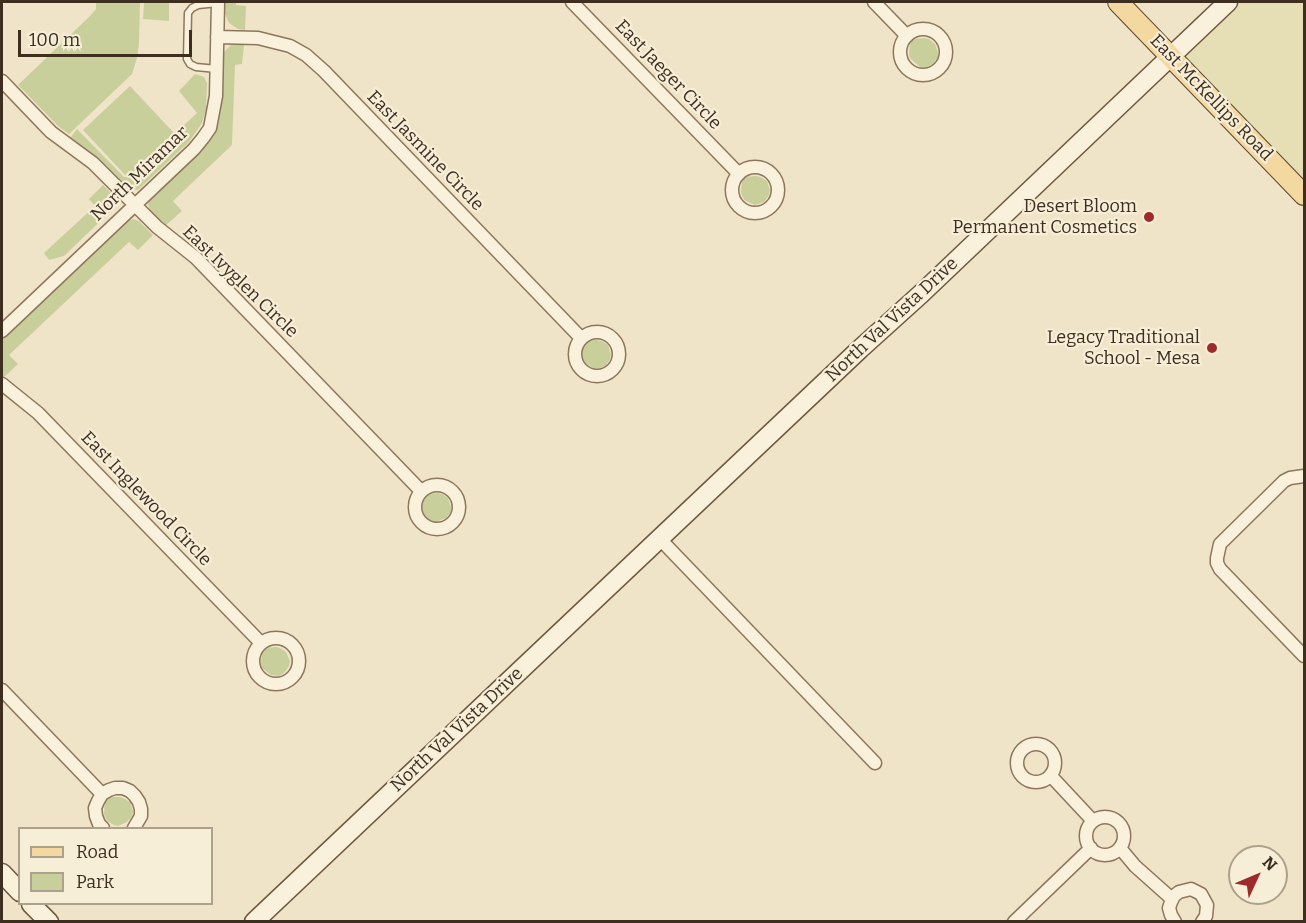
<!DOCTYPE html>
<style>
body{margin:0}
#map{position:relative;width:1306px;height:923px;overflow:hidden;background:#f0e4c8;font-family:Bitter,serif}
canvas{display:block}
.frame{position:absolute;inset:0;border:3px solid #3d2e20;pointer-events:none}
.legend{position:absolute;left:18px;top:827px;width:195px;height:78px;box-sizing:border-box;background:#f7eed8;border:2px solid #ada18e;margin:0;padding:8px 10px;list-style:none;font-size:18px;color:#3d2e20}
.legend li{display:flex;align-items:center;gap:12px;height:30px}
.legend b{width:30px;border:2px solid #ada18e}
.north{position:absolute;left:1228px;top:845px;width:60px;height:60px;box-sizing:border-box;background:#f7eed8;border:2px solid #ada18e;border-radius:50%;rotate:46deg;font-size:16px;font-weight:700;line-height:24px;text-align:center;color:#3d2e20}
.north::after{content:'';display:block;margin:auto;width:21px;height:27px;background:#9e2a2b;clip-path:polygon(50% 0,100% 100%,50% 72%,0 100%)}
.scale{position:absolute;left:18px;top:30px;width:174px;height:27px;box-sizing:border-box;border:3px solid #3d2e20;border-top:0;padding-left:8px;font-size:18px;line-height:21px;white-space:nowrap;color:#3d2e20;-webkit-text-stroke:4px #f7eed8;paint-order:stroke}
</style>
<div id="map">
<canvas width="1306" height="923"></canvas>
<div class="frame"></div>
<ul class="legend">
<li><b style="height:8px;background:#f3d9a0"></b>Road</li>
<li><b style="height:16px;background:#c9cf9b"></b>Park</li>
</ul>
<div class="north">N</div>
<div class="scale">100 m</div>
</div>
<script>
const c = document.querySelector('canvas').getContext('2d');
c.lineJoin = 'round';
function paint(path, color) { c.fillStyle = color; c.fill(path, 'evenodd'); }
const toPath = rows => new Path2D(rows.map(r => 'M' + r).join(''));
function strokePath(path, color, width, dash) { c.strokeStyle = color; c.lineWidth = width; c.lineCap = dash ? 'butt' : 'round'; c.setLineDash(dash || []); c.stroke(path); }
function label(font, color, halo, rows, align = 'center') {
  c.font = font + ' Bitter,serif'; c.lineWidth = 4.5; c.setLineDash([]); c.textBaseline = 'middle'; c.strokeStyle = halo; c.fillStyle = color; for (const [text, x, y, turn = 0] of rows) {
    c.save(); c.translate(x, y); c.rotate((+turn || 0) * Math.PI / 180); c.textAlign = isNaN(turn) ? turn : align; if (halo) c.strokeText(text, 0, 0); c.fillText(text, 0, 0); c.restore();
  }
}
paint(toPath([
 [1228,2,1304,2,1304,195,1171,56]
]), '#e6deb5');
paint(toPath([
 [96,2,140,2,139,43,137,58,132,74,69,134,58,126,18,85,90,16,96,9],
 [144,2,169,2,169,21,143,19],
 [225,2,236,2,236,5,246,6,245,30,238,29,229,23,225,14],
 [925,38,929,39,935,44,938,52,938,57,933,64,927,67,920,67,911,59,909,56,910,41,912,39],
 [231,45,244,45,242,64,235,65,232,145,173,201,182,211,165,226,151,212,148,205,149,201,202,150,211,136,217,126,221,109,224,52],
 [195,74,204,77,207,83,206,109,202,123,189,142,138,190,128,189,93,155,70,138,77,129,124,177,127,177,83,130,130,86,174,133,128,177,133,178,178,136,177,132,197,113,179,91],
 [756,176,760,177,767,181,770,190,769,195,764,202,755,205,744,200,741,193,742,179,743,177],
 [103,185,116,198,114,200,113,209,64,256,49,260,44,253,95,206,89,199],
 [133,219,139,221,153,235,138,250,129,242,9,355,18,364,3,378,2,376,2,339,126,222],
 [586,340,597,340,602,341,608,345,611,354,610,359,606,365,600,368,593,368,583,361,582,357,583,343],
 [438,493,442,494,448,498,451,507,451,512,446,518,436,522,429,520,424,514,422,510,423,496,425,494],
 [276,647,280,648,286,652,290,661,289,666,284,673,279,676,271,675,262,668,261,664,262,650,263,648],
 [108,797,119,797,123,798,130,802,133,811,132,816,127,822,118,826,114,825,107,821,104,814,105,800]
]), '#c9cf9b');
const lane = toPath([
 [217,69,196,67,190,64,187,59,188,13,192,8,198,5,218,3]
]);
const street = toPath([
 [572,2,739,174],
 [874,2,907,36],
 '900 52a23 23 0 1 1 46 0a23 23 0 1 1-46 0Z',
 [217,37,258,38,290,46,306,55,324,71,581,338],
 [2,81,51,132,93,163,157,227,196,258,421,491],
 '732 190a23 23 0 1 1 46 0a23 23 0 1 1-46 0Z',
 [2,331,194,149,203,138,210,128,216,96,218,2],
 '575 354a22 22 0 1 1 44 0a22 22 0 1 1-44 0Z',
 [2,384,38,413,261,643],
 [1304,476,1290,478,1284,481,1220,544,1217,558,1217,563,1220,569,1304,656],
 '415 507a22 22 0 1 1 44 0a22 22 0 1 1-44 0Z',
 [660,539,875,763],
 '253 661a23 23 0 1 1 46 0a23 23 0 1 1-46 0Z',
 [2,690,102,794],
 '1017 763a19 19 0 1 1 38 0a19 19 0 1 1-38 0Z',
 [1051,776,1093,821],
 '1086 836a19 19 0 1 1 38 0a19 19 0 1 1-38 0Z',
 [103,828,99,824,96,816,95,808,98,801,102,794,109,790,115,788,123,788,130,791,135,796,139,802,141,809,141,816,134,828],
 [1120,848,1135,866,1172,899],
 [1014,922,1091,848],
 [1175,922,1171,915,1169,908,1171,902,1174,896,1179,892,1191,889,1201,894,1207,905,1206,916,1202,922]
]);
const secondary = toPath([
 [2,873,20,892],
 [31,904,49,922],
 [254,922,860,349,922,293,1228,2]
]);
const primary = toPath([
 [1118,2,1304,195]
]);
strokePath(lane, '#8d765c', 9);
strokePath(street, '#8d765c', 15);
strokePath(secondary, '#6f573f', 21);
strokePath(primary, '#5b4430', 22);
strokePath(lane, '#faf1dc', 6);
strokePath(street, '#faf1dc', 12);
strokePath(secondary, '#faf1dc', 18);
strokePath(primary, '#f3d9a0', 20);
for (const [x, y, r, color] of [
 [1149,217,6,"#9e2a2b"],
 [1212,348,6,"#9e2a2b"]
]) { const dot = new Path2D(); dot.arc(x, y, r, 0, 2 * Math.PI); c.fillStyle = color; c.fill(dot); strokePath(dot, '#f7eed8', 2); }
label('18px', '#3d2e20', '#f7eed8', [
 ["East Jaeger Circle",668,75,46],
 ["East McKellips Road",1211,98,46],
 ["East Jasmine Circle",425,151,46],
 ["North Miramar",140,174,-44],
 ["East Ivyglen Circle",240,282,44],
 ["North Val Vista Drive",892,320,-43],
 ["East Inglewood Circle",146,499,46],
 ["North Val Vista Drive",457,730,-43]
]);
label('18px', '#3d2e20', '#f7eed8', [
 ["Desert Bloom",1137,207],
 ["Permanent Cosmetics",1137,228],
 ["Legacy Traditional",1200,338],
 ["School - Mesa",1200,359]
], 'right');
</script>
